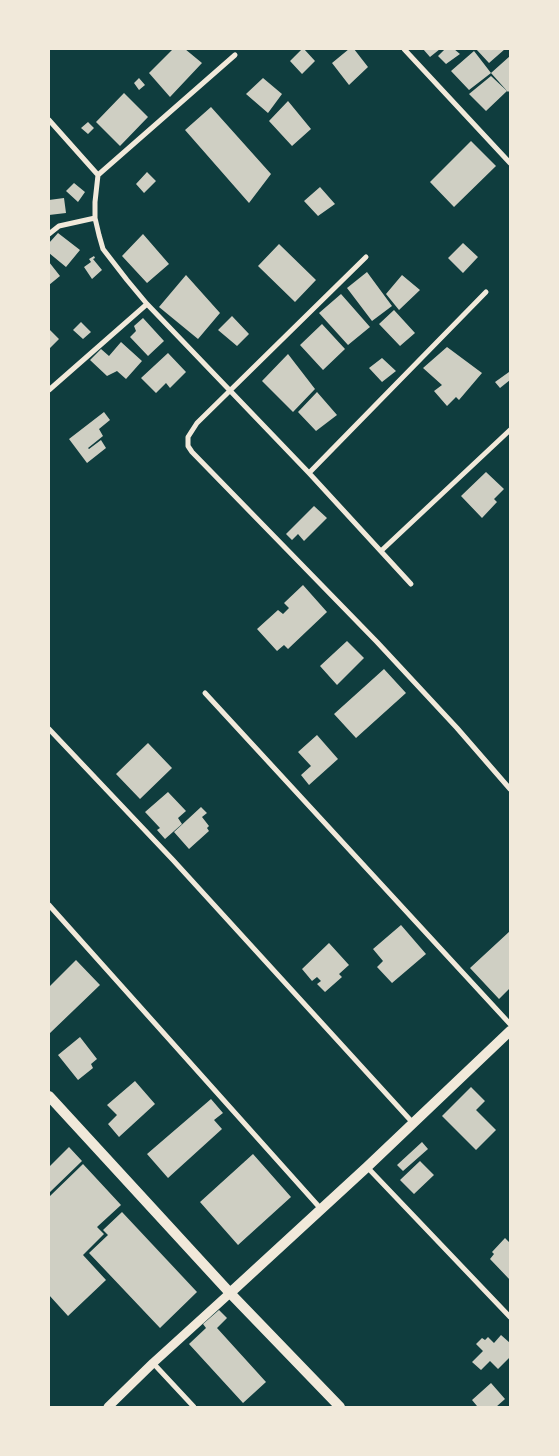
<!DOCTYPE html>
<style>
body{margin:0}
#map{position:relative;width:559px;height:1456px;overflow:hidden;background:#0f3d3e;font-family:Spectral,serif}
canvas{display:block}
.frame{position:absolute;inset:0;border:50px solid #f1e9da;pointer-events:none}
</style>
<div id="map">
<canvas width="559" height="1456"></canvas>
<div class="frame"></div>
</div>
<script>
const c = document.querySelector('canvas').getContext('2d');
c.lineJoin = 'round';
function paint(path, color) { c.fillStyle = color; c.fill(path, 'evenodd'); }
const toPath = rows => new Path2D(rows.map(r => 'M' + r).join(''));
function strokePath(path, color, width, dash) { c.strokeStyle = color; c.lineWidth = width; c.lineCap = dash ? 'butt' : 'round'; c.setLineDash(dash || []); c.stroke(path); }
paint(toPath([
 [173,49,185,49,202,63,170,97,149,73],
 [302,49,304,49,315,61,302,74,290,61],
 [349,49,354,49,368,67,349,85,332,63],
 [423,49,440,49,430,57],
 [445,49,454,49,460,54,446,64,438,56],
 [476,49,505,49,489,63],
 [474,51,491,73,469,90,451,71],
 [510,56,510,90,508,92,491,73],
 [491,76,507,91,486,111,469,94],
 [139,78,145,85,139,90,134,83],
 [263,78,282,94,268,113,246,94],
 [124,93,148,117,120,146,96,122],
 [288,101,311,129,292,146,269,121],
 [211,107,271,174,249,203,185,130],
 [88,122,94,128,88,134,81,128],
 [471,141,496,166,454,207,430,182],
 [147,172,156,181,144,193,136,184],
 [74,183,85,192,78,202,66,191],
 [320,187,335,204,318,216,304,201],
 [64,198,66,213,49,215,49,200],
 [58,233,80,250,66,267,49,253,49,243],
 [143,234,169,264,147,283,122,256],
 [463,243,478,257,463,273,448,258],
 [279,244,316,280,295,302,258,266],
 [94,256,95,258,93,259,102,270,92,279,84,267,91,262,89,259],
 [49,262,60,276,49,285],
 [367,272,392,306,372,321,347,288],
 [186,275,220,313,198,339,159,307],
 [402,275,420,290,399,310,386,294],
 [341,294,370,327,348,345,319,313],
 [394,310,415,333,400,346,379,324],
 [232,316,249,334,237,346,218,330],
 [143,318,164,341,148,356,130,337,136,331,134,326],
 [81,322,91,332,83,339,73,330],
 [322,324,345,349,323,370,300,345],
 [49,329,59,339,49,349],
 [121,342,142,361,126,379,117,371,107,376,90,360,101,349,109,356],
 [447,347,482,373,459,400,456,397,447,406,434,391,442,385,423,368],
 [168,353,186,372,170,388,166,383,156,393,141,378],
 [288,354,315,389,293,412,262,381],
 [382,358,396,371,382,382,369,368],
 [509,372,510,380,500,388,495,382],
 [317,392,337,415,316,431,298,412],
 [104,412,110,420,99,429,103,436,88,448,89,449,101,440,106,448,87,463,69,439],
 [486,472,504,489,494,499,497,502,482,518,461,496],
 [314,506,327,518,304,541,298,534,292,540,286,534],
 [303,585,327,612,288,649,284,645,277,651,257,629,278,610,283,614,289,608,284,603],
 [347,641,364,658,337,685,320,666],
 [384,669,406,693,356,738,334,714],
 [317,735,338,759,309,785,301,775,311,766,298,752],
 [148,743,172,768,140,799,116,774],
 [168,792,186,811,178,818,182,824,165,839,157,830,160,828,145,812],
 [201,807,207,813,202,817,209,826,207,828,209,831,189,849,174,832],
 [401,925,426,954,392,983,377,967,383,961,373,949],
 [510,931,510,988,499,999,470,968],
 [329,943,349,965,339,974,342,977,325,992,317,984,321,981,317,977,312,981,302,969],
 [76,960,100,985,49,1034,49,987],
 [80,1037,97,1059,91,1064,93,1068,78,1080,58,1055],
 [135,1081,155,1104,119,1137,108,1124,117,1115,107,1105],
 [471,1087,485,1101,476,1110,496,1130,476,1150,442,1116],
 [211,1099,223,1113,214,1120,222,1129,168,1178,147,1154],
 [422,1142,428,1149,403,1171,397,1165],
 [69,1147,82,1161,49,1193,49,1167],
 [253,1154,291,1197,238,1245,200,1202],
 [420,1161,434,1175,414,1194,400,1180],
 [83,1164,121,1205,97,1227,104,1234,83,1255,106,1280,68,1316,49,1295,49,1197],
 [122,1212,197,1292,160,1328,89,1253,108,1235,103,1230],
 [505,1238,510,1243,510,1280,490,1259,494,1254,492,1252],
 [219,1310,227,1318,217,1328,266,1382,243,1403,189,1344,206,1328,203,1324],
 [501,1335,510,1343,510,1357,498,1369,490,1361,481,1370,472,1362,483,1351,476,1344,482,1338,485,1340,488,1337,494,1343],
 [491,1383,505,1399,496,1407,475,1407,477,1406,472,1400]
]), '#cfcfc3');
strokePath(toPath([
 [404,49,510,163],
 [49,120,98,175,95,202,95,218,99,235,103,249,127,280,147,304,309,473,411,584],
 [98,175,235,55],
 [49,234,59,226,95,218],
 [366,257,197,423,188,437,188,446,192,452,377,642,457,728,510,789],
 [49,390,147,304],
 [309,473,486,292],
 [381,551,510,430],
 [205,693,510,1024],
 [49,729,173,860,413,1123],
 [49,905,321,1209],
 [367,1167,510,1317],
 [153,1363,194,1407]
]), '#f1e9da', 5);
strokePath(toPath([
 [108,1407,153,1363,230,1293]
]), '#f1e9da', 9);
strokePath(toPath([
 [49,1096,230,1293,340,1407],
 [230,1293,367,1167,510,1031]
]), '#f1e9da', 10);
</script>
